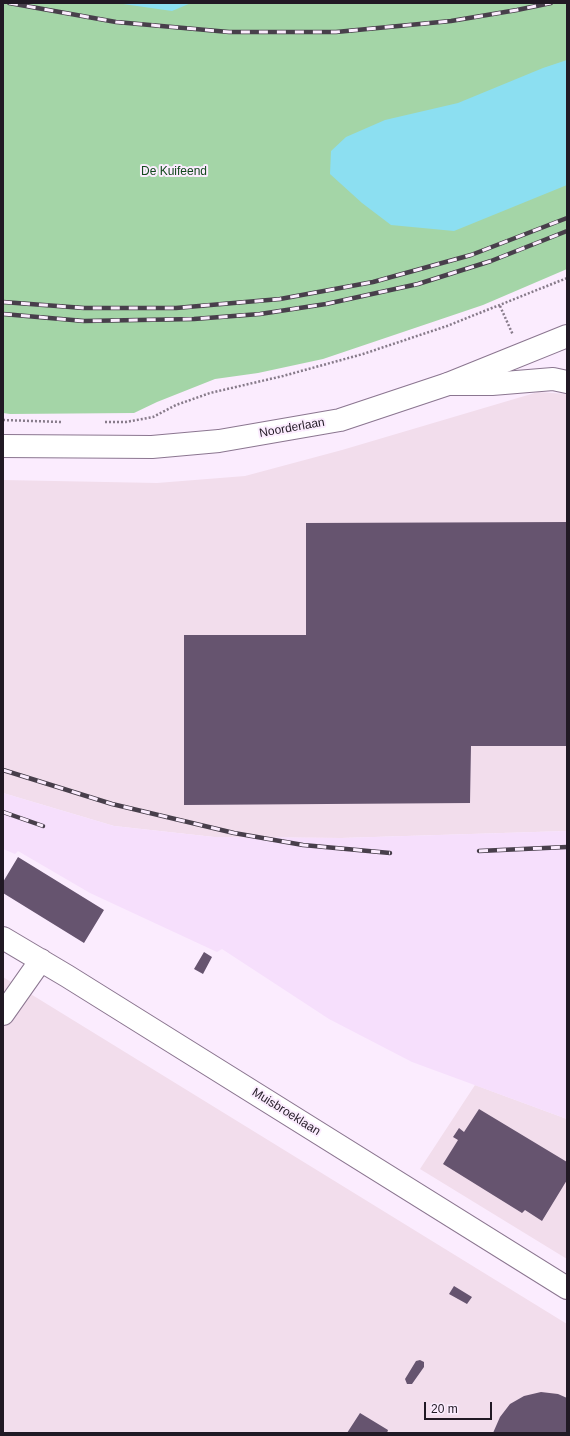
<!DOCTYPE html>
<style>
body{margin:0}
#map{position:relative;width:570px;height:1436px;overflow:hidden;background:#fbecfe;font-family:Arial,sans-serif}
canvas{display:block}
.frame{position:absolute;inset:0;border:4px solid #211924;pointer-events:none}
.scale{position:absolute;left:424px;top:1402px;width:68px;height:18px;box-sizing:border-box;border:2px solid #211924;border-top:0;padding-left:5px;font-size:12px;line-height:14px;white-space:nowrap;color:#211924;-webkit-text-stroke:3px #fbecfe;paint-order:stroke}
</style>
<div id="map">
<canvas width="570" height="1436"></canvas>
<div class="frame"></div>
<div class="scale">20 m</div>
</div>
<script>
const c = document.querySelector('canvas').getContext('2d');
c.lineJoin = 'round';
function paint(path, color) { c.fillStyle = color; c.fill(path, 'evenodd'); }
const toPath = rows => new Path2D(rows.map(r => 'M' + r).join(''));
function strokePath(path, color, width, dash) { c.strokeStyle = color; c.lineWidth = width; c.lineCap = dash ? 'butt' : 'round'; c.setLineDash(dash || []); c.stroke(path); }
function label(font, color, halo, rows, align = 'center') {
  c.font = font + ' Arial,sans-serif'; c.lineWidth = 4; c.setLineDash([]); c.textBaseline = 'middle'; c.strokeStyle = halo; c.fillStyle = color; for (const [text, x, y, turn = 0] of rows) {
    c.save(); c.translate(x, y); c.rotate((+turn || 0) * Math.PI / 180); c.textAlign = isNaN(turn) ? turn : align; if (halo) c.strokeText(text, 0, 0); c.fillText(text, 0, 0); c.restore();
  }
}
paint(toPath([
 [538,392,567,394,567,831,342,838,214,837,114,826,3,793,3,480,157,483,245,476,342,450],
 [3,977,567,1324,567,1433,3,1433],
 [475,1085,567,1119,567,1259,420,1169]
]), '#f2ddec');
paint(toPath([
 [3,793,114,826,214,837,342,838,567,831,567,1119,412,1062,329,1019,222,949,217,952,90,893,18,851,15,854,3,849]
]), '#f6dffc');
paint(toPath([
 [3,3,567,3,567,269,483,305,323,359,258,373,215,379,157,402,134,413,10,414,3,413]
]), '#a4d5a7');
paint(toPath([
 [116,3,191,3,172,11],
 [567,60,567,185,454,231,391,225,362,203,330,174,331,151,346,137,385,120,458,103,543,68]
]), '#8cdff1');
paint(toPath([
 [567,522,567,746,471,746,470,803,184,805,184,635,306,635,306,523],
 [18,857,104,910,84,943,3,893,3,882],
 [204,952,212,957,203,974,194,969],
 [479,1109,567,1162,567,1180,542,1221,525,1210,522,1213,443,1164,458,1140,453,1137,459,1128,464,1132],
 [454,1286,472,1297,467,1304,449,1294],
 [420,1360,424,1362,424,1367,412,1384,407,1384,405,1379,416,1361],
 [541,1392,558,1394,567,1398,567,1433,493,1433,500,1417,510,1404,524,1396],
 [360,1413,388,1430,387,1433,347,1433]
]), '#66546f');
const minor = toPath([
 [448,384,492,384,553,379,567,382],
 [3,938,67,976,567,1288],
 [3,1014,41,960]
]);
const major = toPath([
 [3,446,152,447,219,441,340,420,448,384,567,336]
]);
strokePath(minor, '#8b7690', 24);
strokePath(major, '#8b7690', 24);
strokePath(toPath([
 [500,306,513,335],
 [3,420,62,422],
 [105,422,126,422,153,417,176,405,210,393,283,376,363,354,447,326,567,278]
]), '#877b8a', 2.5, [2, 2]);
strokePath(minor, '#fff', 22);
strokePath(major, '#fff', 22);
const rail = toPath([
 [9,3,116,22,229,32,336,32,451,21,517,10,551,3],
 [3,302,84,308,176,308,280,299,373,282,471,255,567,218],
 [3,314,84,321,194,319,260,314,326,304,418,284,491,261,567,231],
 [3,770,112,804,234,833,303,845,390,853],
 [3,812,43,826],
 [479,851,567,847]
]);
strokePath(rail, '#483f4b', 4.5);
strokePath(rail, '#fbecfe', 3, [9]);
label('12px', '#12481c', '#fbecfe', [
 ["De Kuifeend",174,172]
]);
label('12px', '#211924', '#fbecfe', [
 ["Noorderlaan",292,428,-10],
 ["Muisbroeklaan",286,1112,32]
]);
</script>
